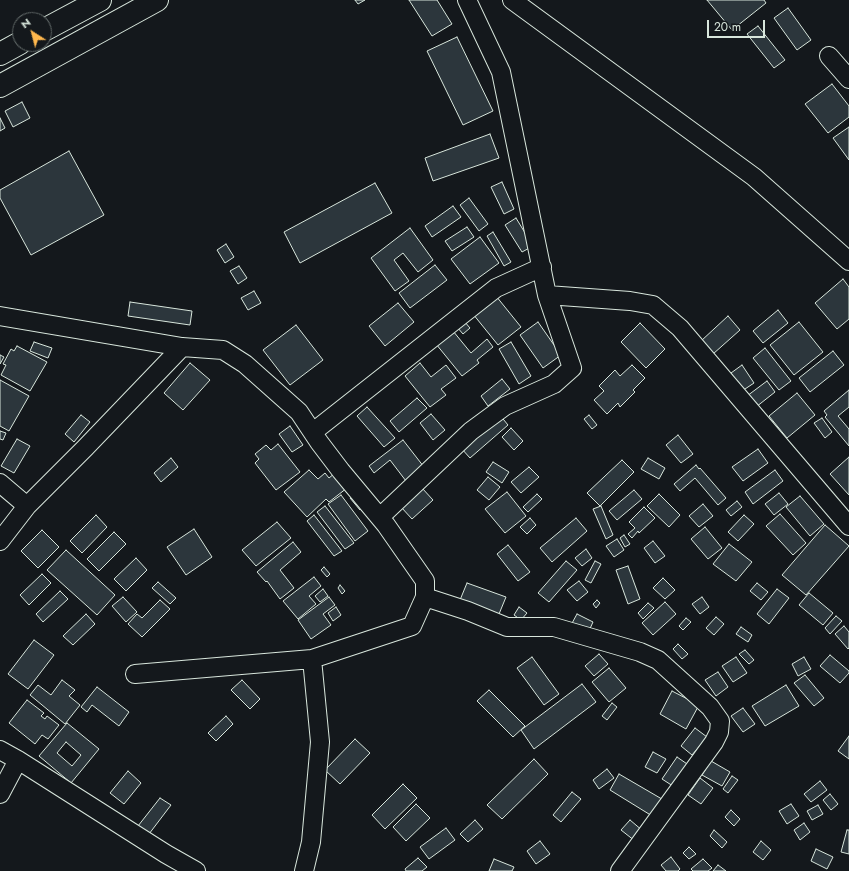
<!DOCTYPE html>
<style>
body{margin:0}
#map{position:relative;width:849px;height:871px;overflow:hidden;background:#14181c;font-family:Jost,sans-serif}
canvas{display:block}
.north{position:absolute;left:12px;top:12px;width:40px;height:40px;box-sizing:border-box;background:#14181c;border:1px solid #626a69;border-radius:50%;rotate:324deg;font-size:11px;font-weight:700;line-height:16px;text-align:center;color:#d8e6dc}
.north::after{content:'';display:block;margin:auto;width:14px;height:18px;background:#ffb74d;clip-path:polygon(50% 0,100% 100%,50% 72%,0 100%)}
.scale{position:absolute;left:707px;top:20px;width:58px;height:18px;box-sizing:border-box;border:2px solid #d8e6dc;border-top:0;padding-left:5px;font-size:12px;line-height:14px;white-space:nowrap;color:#d8e6dc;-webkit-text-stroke:3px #14181c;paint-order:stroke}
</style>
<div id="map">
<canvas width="849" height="871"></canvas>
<div class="north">N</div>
<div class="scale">20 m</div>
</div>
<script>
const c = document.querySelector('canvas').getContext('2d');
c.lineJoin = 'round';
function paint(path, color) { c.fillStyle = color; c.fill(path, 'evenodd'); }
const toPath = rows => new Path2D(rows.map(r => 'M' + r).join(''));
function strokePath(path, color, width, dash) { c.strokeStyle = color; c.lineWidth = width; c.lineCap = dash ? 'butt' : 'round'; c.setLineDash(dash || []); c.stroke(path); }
const building = toPath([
 [355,0,365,0,358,4,355,0],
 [409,0,437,0,452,24,432,36,409,0],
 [707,0,764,0,766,3,732,30,707,0],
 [788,8,811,40,797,50,774,18,788,8],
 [758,26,785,60,774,68,747,34,758,26],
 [457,37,493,111,463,125,427,51,457,37],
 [832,84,849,106,849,117,828,133,805,104,832,84],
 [22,102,30,118,13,127,5,111,22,102],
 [0,118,5,128,0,131,0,118],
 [849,127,849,160,833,138,849,127],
 [490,134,499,158,433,181,425,158,490,134],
 [69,151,104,215,31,255,0,198,0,190,69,151],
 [502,182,514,209,504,214,491,187,502,182],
 [375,183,392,213,300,263,284,232,375,183],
 [469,198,488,224,479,231,460,205,469,198],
 [453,206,461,217,432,237,425,226,453,206],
 [516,218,533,246,522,252,505,225,516,218],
 [467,227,474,237,452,251,445,241,467,227],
 [410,228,433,260,418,272,403,253,394,260,409,281,395,291,371,258,410,228],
 [493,232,511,262,504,266,487,236,493,232],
 [480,237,499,263,470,284,451,259,480,237],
 [226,244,234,257,225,263,217,250,226,244],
 [435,265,447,280,410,308,399,293,435,265],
 [239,266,247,278,238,284,230,271,239,266],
 [843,279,849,287,849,319,837,329,815,303,843,279],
 [254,291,261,303,248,310,241,298,254,291],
 [496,296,521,327,498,345,473,314,496,296],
 [130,302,192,311,190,325,128,316,130,302],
 [398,303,414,322,385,346,369,326,398,303],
 [778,310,788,323,763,343,753,331,778,310],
 [728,316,740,330,713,354,701,341,728,316],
 [464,321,470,328,463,334,457,327,464,321],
 [538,322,561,355,543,368,520,335,538,322],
 [799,322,823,352,794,375,770,345,799,322],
 [640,323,665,349,646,368,621,342,640,323],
 [296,325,323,360,290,385,263,350,296,325],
 [453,331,471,353,487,339,493,347,477,360,479,363,462,376,436,344,453,331],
 [34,342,52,348,48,358,30,351,34,342],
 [511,342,531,376,519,384,499,349,511,342],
 [17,346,47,362,30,391,1,375,6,365,3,364,11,349,14,351,17,346],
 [765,348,791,381,779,390,753,358,765,348],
 [833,351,844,365,810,392,799,378,833,351],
 [0,355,4,357,0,364,0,355],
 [190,363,210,380,183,410,164,393,190,363],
 [420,363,431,377,446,365,456,378,441,389,446,395,430,407,405,376,420,363],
 [632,365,645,378,633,390,635,392,620,407,618,403,607,414,594,400,604,391,599,386,615,370,620,376,632,365],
 [742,365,754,383,742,391,731,373,742,365],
 [502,379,510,389,488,406,481,396,502,379],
 [0,380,29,396,9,431,0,426,0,380],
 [767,381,775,392,756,407,747,396,767,381],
 [849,390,849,407,838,416,849,429,849,446,825,417,827,415,824,411,849,390],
 [797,393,815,415,787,438,769,416,797,393],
 [417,398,427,408,399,432,390,421,417,398],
 [367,407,395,438,384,447,357,416,367,407],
 [431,414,445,430,433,440,420,423,431,414],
 [499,414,508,425,470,458,461,448,499,414],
 [81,415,90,422,74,442,65,434,81,415],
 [589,415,597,425,592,429,584,419,589,415],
 [822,418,832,432,825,438,814,423,822,418],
 [290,426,303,445,292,452,279,434,290,426],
 [511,428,523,441,514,450,502,437,511,428],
 [0,431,6,433,3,440,0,439,0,431],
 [678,435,693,454,681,463,666,445,678,435],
 [17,439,30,446,14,473,1,466,17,439],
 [403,440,424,467,406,481,390,460,374,473,369,466,403,440],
 [278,444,300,472,276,490,255,463,259,459,255,454,266,445,271,450,278,444],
 [758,449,768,463,743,481,732,467,758,449],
 [849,457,849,495,830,474,849,457],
 [171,458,178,467,161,482,154,473,171,458],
 [648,458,665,468,659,479,641,469,648,458],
 [622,460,634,472,600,506,587,493,622,460],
 [493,462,509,472,502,483,486,472,493,462],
 [696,465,699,469,700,468,726,498,718,505,695,478,680,491,674,484,696,465],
 [529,467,539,477,521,493,511,482,529,467],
 [309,470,318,479,325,473,329,478,335,473,347,488,329,502,326,499,307,517,284,492,309,470],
 [775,470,783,481,753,504,745,492,775,470],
 [488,477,500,487,489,500,477,490,488,477],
 [422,488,433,500,412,519,401,507,422,488],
 [634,490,642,499,617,520,609,511,634,490],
 [507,492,526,516,505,533,485,509,507,492],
 [779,493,788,504,774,515,765,504,779,493],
 [355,494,364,506,360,510,350,498,355,494],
 [537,494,542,499,528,512,523,507,537,494],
 [659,494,680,515,669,527,647,506,659,494],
 [341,495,368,531,355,541,328,504,341,495],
 [800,496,824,524,810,536,786,507,800,496],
 [737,501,742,507,731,516,726,510,737,501],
 [703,504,713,516,699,527,689,516,703,504],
 [325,506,354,543,345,549,317,512,325,506],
 [601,506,613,535,606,539,593,509,601,506],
 [644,507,655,518,639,533,638,531,632,538,628,534,635,528,629,522,644,507],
 [780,514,806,543,793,555,766,526,780,514],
 [96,515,107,527,82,553,70,541,96,515],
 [314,515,342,551,334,556,307,521,314,515],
 [744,515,754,524,738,541,728,532,744,515],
 [530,518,536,525,527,534,520,527,530,518],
 [576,518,587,531,552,562,540,548,576,518],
 [277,522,291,538,256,566,242,550,277,522],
 [825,525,849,546,806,595,782,575,825,525],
 [705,527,722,548,708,559,691,539,705,527],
 [194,529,212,557,186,575,167,547,194,529],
 [42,530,59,547,38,568,21,551,42,530],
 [114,532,126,544,99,571,87,559,114,532],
 [624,535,630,544,625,547,620,538,624,535],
 [617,539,624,550,614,557,606,546,617,539],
 [653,541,665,556,655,563,644,548,653,541],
 [293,542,301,552,280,570,294,588,280,599,267,581,266,582,257,572,293,542],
 [729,544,752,562,736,581,713,564,729,544],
 [508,545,530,572,518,581,497,554,508,545],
 [586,549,592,558,582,566,575,558,586,549],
 [66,550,115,595,97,615,47,570,66,550],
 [136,558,147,570,126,591,114,579,136,558],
 [566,561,577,570,549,602,538,593,566,561],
 [595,561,601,564,591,583,585,580,595,561],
 [628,566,640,599,628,604,616,570,628,566],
 [324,567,330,574,327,577,321,570,324,567],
 [42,574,51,583,29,605,20,595,42,574],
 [314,577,321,586,309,596,316,604,298,619,283,601,314,577],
 [663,578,675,590,665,599,653,588,663,578],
 [579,581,588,592,577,601,567,590,579,581],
 [158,582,176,598,170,604,152,588,158,582],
 [467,583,506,597,499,614,460,600,467,583],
 [757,583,768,592,761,600,750,591,757,583],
 [340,585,345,591,342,594,338,588,340,585],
 [323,589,328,596,320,602,315,596,323,589],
 [777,589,789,598,769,624,757,614,777,589],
 [60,591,68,599,43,622,36,614,60,591],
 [809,593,833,613,823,625,799,605,809,593],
 [123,597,137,612,126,622,112,606,123,597],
 [329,597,335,605,323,614,331,625,311,639,298,620,329,597],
 [702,597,709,607,700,614,692,604,702,597],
 [160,600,170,609,142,637,128,624,137,614,142,618,160,600],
 [597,600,600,603,596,608,593,604,597,600],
 [665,602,676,614,653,635,642,623,665,602],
 [648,603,654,608,643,619,638,613,648,603],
 [336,607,341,615,333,621,328,613,336,607],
 [519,607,527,613,521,620,514,615,519,607],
 [86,614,95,624,73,645,63,636,86,614],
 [577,614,593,622,588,633,571,625,577,614],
 [836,616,842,621,830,634,825,628,836,616],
 [716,617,724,624,714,635,706,628,716,617],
 [686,618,691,622,683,630,679,626,686,618],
 [844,626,849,632,849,648,848,649,835,634,844,626],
 [741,627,752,635,748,642,736,634,741,627],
 [34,640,54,655,28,689,8,674,34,640],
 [678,644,688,654,682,659,673,649,678,644],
 [745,650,754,660,749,664,739,654,745,650],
 [599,654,608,664,594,676,585,666,599,654],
 [830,655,849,671,849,673,840,683,820,666,830,655],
 [532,657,559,694,544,705,517,668,532,657],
 [736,657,747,673,733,682,722,666,736,657],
 [804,657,811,669,798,676,792,664,804,657],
 [609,668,626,688,609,702,592,682,609,668],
 [718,672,728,687,716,696,705,680,718,672],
 [805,675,824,698,814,706,794,683,805,675],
 [62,680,75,690,69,696,80,705,65,724,30,695,38,685,51,695,62,680],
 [242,680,260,699,250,709,231,690,242,680],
 [582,684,596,702,534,749,521,730,582,684],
 [786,685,799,706,765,726,752,706,786,685],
 [97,687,129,712,119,726,92,705,87,712,81,707,97,687],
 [489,690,525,726,513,737,477,701,489,690],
 [672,691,699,705,686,729,660,714,672,691],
 [27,700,44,713,41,716,45,719,47,716,59,725,48,739,42,735,35,744,9,723,27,700],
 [612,703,617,707,607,720,602,716,612,703],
 [743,708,755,724,743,732,731,716,743,708],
 [226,716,233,724,216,741,208,733,226,716],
 [67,723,99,749,71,783,39,756,67,723],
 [66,742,81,755,72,766,57,753,66,742],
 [695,728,707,737,692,755,681,746,695,728],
 [849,736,849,759,838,751,849,736],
 [355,739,370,753,340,784,325,770,355,739],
 [653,752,666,759,657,773,645,767,653,752],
 [677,757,690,766,676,788,662,779,677,757],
 [534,759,548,774,502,819,487,805,534,759],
 [711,761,730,772,722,786,702,775,711,761],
 [607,769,614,778,599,789,593,780,607,769],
 [128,771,141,783,124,804,110,793,128,771],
 [619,774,667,802,657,819,610,790,619,774],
 [732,776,738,780,728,793,723,789,732,776],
 [700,778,713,788,701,804,688,795,700,778],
 [820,781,827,790,811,802,804,794,820,781],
 [403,784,417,798,385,829,372,815,403,784],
 [572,792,581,799,561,822,553,815,572,792],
 [830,794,838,804,831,810,823,800,830,794],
 [160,798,171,805,149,834,138,826,160,798],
 [416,804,430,818,406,841,393,827,416,804],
 [791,804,799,816,787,824,779,811,791,804],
 [818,805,823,814,812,820,807,811,818,805],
 [731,810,740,819,734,826,725,817,731,810],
 [475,820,483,829,468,842,460,834,475,820],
 [630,820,643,831,635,841,621,830,630,820],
 [804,823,810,832,800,840,794,830,804,823],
 [446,828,455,840,429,859,420,847,446,828],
 [714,830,727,842,722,848,710,836,714,830],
 [847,830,849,830,849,854,841,852,847,830],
 [540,841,550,854,536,864,527,851,540,841],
 [761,841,771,850,763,860,753,852,761,841],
 [689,847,696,854,689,859,683,853,689,847],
 [816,849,833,857,827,869,811,861,816,849],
 [671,857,680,869,678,871,666,871,661,865,671,857],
 [418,858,427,867,422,871,406,871,405,869,418,858],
 [494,859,514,867,512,871,489,871,494,859],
 [703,859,712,868,708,871,693,871,691,869,703,859],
 [718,865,726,871,713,871,718,865]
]);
paint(building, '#2c363c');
strokePath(building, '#d8e6dc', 1);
const street = toPath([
 [512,0,754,177,849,261],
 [829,56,849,79],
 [547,295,630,301,653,305,680,328,849,526],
 [0,316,182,347,223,350,245,364,299,412,319,442,341,471,386,525,425,581,425,597,412,626,312,659,135,674],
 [313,432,496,288,542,267],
 [0,483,27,506],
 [380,517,471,431,505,406,554,384,572,368,547,295,501,72,467,0],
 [0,541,27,506,85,448,182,347],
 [425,597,468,611,507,627,554,627,640,652,658,660,710,707,720,721,719,732,714,742,620,871],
 [0,750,18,760,166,854,196,871],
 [0,794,18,760],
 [304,871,311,842,320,742,312,659]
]);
const highway = toPath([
 [44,30,100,0],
 [0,54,20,43],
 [0,86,157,0]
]);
strokePath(street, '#d8e6dc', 20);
strokePath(highway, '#d8e6dc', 24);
strokePath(street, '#14181c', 18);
strokePath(highway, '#14181c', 22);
</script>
